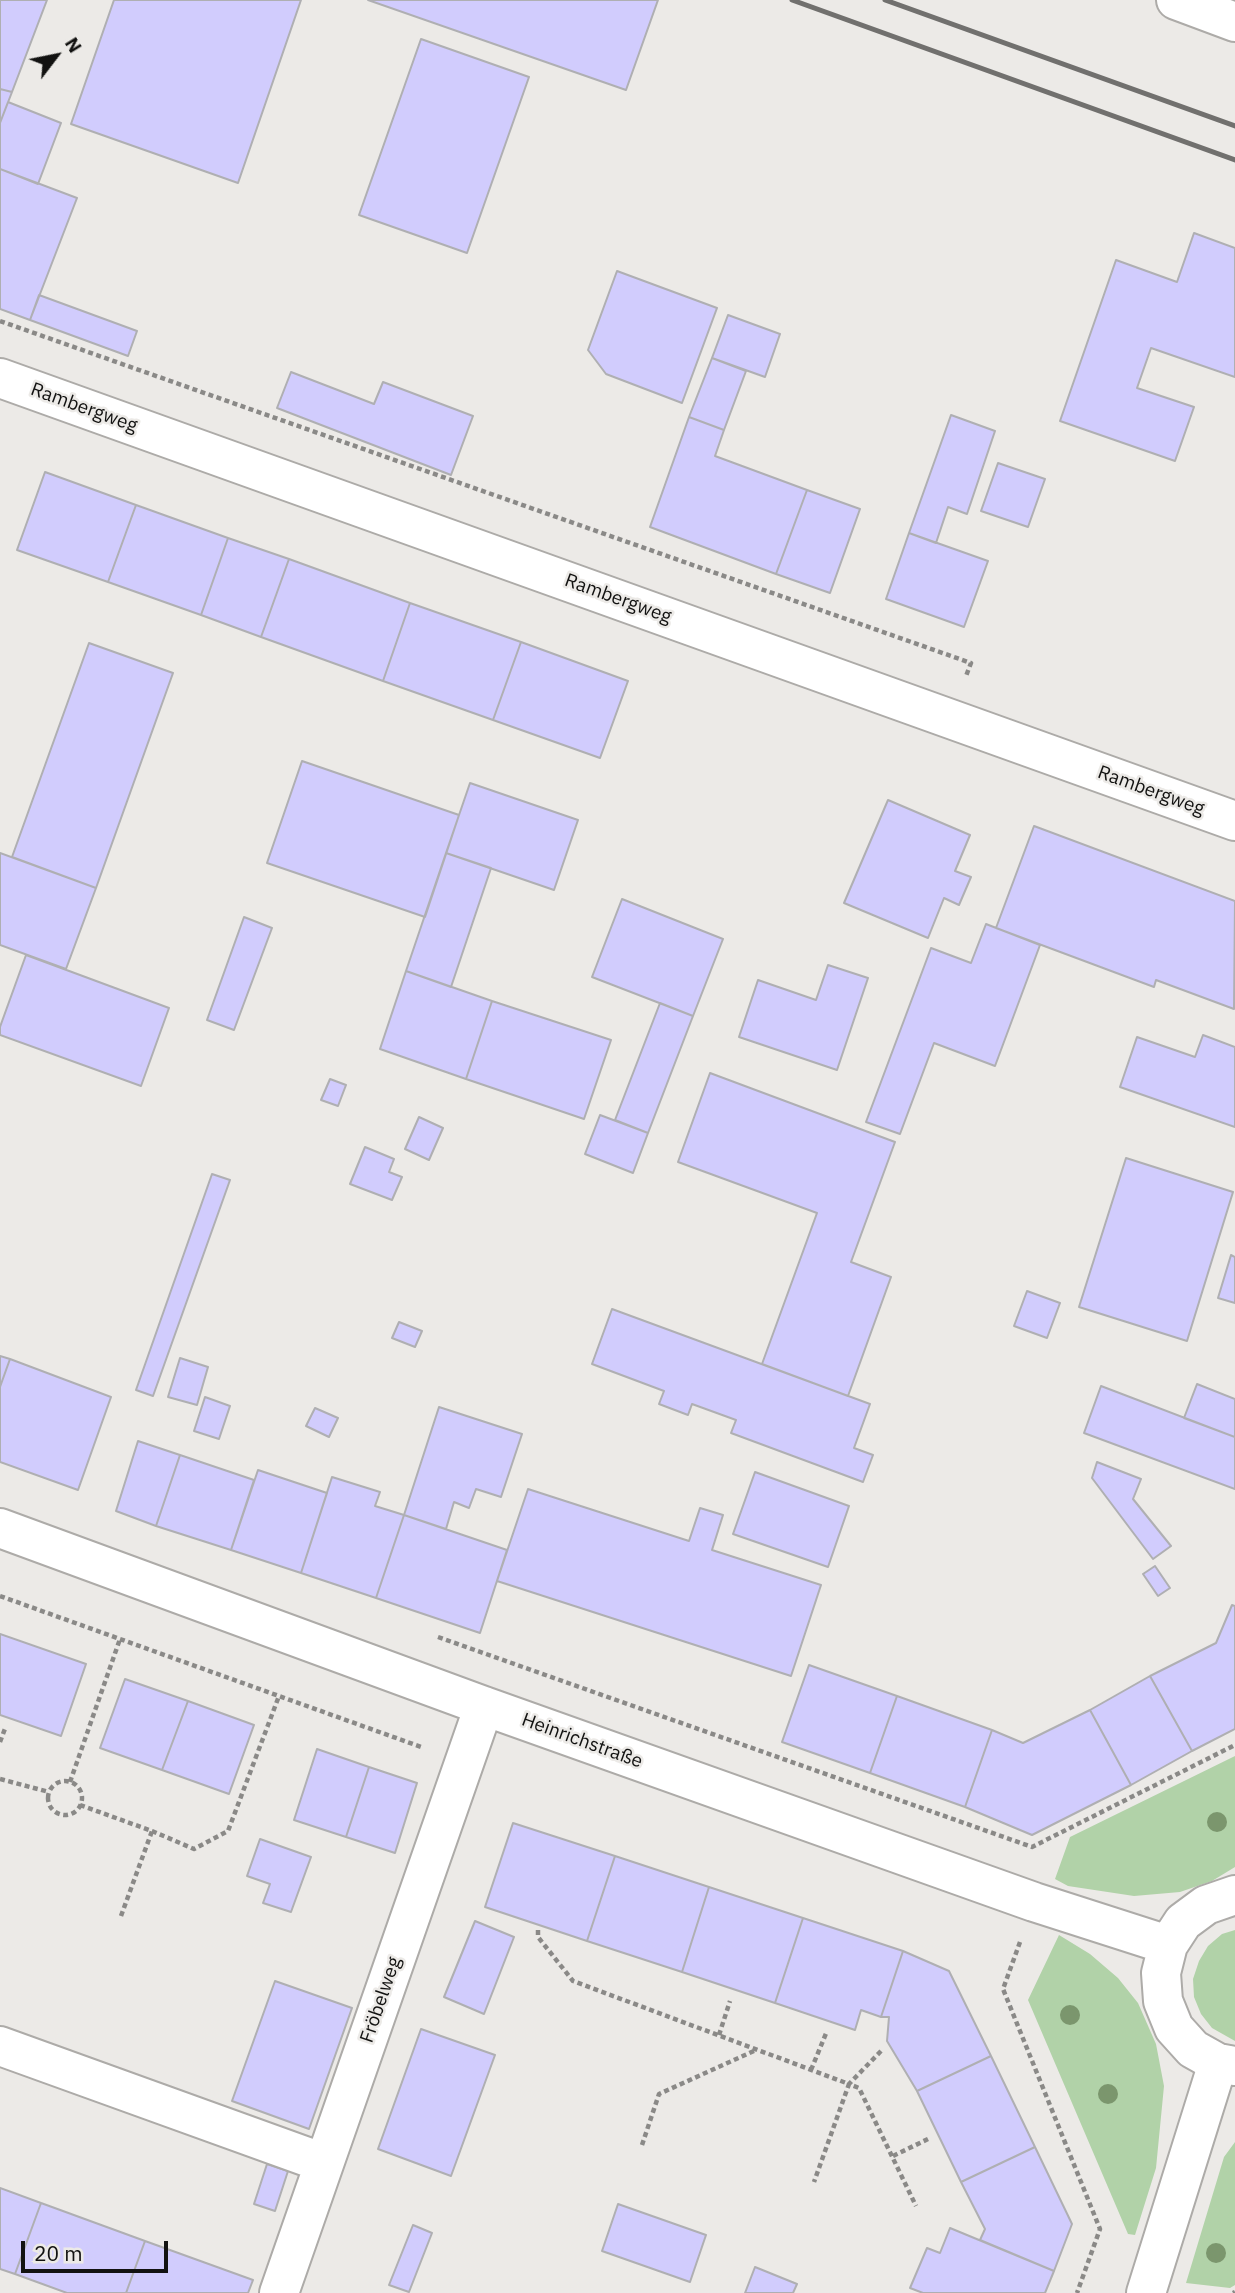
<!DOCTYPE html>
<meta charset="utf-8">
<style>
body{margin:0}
#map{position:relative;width:1235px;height:2293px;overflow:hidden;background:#eceae7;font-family:"IBM Plex Sans",sans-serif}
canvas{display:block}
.north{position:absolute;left:21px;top:21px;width:70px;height:70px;-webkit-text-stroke:5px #eceae7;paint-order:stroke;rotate:58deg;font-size:19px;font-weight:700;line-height:28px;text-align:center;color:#121211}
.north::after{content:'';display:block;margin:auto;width:24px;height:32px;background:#121211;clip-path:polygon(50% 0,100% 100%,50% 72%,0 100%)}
.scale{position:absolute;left:21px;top:2241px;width:147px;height:32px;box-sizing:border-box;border:4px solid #121211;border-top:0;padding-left:9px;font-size:21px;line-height:24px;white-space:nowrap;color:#121211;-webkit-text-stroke:5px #eceae7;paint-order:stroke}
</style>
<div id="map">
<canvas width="1235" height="2293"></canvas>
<div class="north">N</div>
<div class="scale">20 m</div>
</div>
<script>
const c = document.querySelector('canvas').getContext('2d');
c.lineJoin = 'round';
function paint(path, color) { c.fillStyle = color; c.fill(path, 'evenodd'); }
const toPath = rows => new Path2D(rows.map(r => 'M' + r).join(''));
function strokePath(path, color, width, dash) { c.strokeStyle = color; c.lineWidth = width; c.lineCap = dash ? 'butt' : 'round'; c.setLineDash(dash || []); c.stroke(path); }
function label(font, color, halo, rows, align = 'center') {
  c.font = font + ' "IBM Plex Sans",sans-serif'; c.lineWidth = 5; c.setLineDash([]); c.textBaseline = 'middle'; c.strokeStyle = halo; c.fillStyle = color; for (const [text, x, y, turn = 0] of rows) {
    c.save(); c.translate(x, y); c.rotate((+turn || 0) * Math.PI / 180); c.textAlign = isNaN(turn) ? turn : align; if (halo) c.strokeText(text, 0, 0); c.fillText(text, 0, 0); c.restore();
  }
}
paint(toPath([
 [1235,1756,1235,1867,1212,1881,1180,1892,1134,1896,1068,1886,1055,1879,1070,1837],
 [1235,1930,1235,2041,1212,2028,1201,2014,1194,1997,1193,1979,1199,1961,1208,1946,1222,1934],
 [1059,1935,1090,1954,1118,1978,1138,2003,1156,2044,1164,2086,1156,2168,1135,2235,1128,2234,1028,2000],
 [1235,2142,1235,2285,1230,2288,1186,2283,1224,2157]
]), '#b1d2a8');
const building = toPath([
 [0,0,47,0,12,92,0,89,0,0],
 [114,0,301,0,238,183,71,124,114,0],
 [368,0,658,0,626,90,368,0],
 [421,39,529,77,467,253,359,215,421,39],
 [0,89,12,92,0,123,0,89],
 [8,102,61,123,38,184,0,169,0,123,8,102],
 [0,169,77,198,30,320,0,309,0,169],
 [1194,233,1235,248,1235,377,1151,348,1137,388,1194,407,1175,461,1060,421,1116,260,1177,282,1194,233],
 [617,271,717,308,682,403,606,374,588,350,617,271],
 [39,295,137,331,128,356,30,320,39,295],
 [728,315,780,334,765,377,712,358,728,315],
 [712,358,746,371,724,430,689,417,712,358],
 [291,372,374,404,383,382,473,416,451,475,277,408,291,372],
 [951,415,995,431,967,514,948,507,936,543,909,533,951,415],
 [689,417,724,430,715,456,807,490,776,574,650,527,689,417],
 [998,463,1045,479,1028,527,981,511,998,463],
 [45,472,136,505,108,582,17,550,45,472],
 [807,490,860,509,830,593,776,574,807,490],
 [136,505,228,538,201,615,108,582,136,505],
 [909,533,988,561,964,627,886,599,909,533],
 [228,538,289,559,261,637,201,615,228,538],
 [289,559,410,603,383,681,261,637,289,559],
 [410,603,521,642,493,720,383,681,410,603],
 [521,642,628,681,600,758,493,720,521,642],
 [89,643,173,673,96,888,12,857,89,643],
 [302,761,459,815,425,917,267,863,302,761],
 [470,783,578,820,554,890,446,853,470,783],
 [888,800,970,835,955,871,971,877,959,905,944,898,928,938,844,903,888,800],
 [1034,826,1235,901,1234,1009,1156,980,1154,987,996,928,1034,826],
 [0,853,96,888,66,969,0,945,0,853],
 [446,853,491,868,451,987,406,971,446,853],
 [622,899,723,939,693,1016,592,977,622,899],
 [244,917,272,928,234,1030,207,1020,244,917],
 [986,924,1040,945,995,1066,934,1043,900,1134,866,1122,931,948,971,963,986,924],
 [26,955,169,1008,141,1086,0,1035,0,1027,26,955],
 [828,965,868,978,837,1070,739,1037,758,980,816,1000,828,965],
 [406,971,492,1001,466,1079,380,1049,406,971],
 [492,1001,611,1040,584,1119,466,1079,492,1001],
 [660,1003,693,1016,648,1133,615,1120,660,1003],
 [1203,1035,1235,1047,1235,1127,1120,1087,1137,1037,1195,1057,1203,1035],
 [710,1073,895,1142,851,1262,891,1277,848,1396,762,1364,817,1213,678,1162,710,1073],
 [330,1079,346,1085,338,1106,321,1100,330,1079],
 [600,1115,648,1133,633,1173,585,1154,600,1115],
 [419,1117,443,1128,429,1160,405,1149,419,1117],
 [365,1147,394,1159,389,1172,402,1177,392,1200,350,1184,365,1147],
 [1126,1158,1233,1192,1187,1341,1079,1307,1126,1158],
 [212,1174,230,1180,153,1396,136,1390,212,1174],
 [1231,1255,1235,1257,1235,1303,1218,1298,1231,1255],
 [1027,1291,1060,1303,1047,1338,1014,1326,1027,1291],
 [612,1309,870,1404,854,1448,873,1455,863,1482,731,1433,736,1420,692,1404,688,1415,659,1404,664,1391,592,1364,612,1309],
 [399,1322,422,1331,415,1347,392,1338,399,1322],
 [0,1356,10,1359,0,1387,0,1356],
 [180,1358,208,1367,197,1405,168,1397,180,1358],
 [10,1359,111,1397,78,1490,0,1462,0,1387,10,1359],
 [1197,1384,1235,1399,1235,1437,1184,1418,1197,1384],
 [1101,1386,1235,1437,1235,1489,1084,1433,1101,1386],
 [205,1397,230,1406,219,1439,194,1431,205,1397],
 [439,1407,522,1434,501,1497,476,1489,469,1508,454,1502,446,1529,404,1515,439,1407],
 [315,1408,338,1418,329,1437,306,1426,315,1408],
 [138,1441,180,1455,156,1526,116,1511,138,1441],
 [180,1455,254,1480,231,1550,156,1526,180,1455],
 [1097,1462,1141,1479,1133,1499,1171,1546,1153,1559,1092,1478,1097,1462],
 [258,1470,327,1493,301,1573,231,1550,258,1470],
 [755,1472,849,1506,828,1567,733,1534,755,1472],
 [332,1477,380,1492,375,1506,404,1515,376,1598,301,1573,332,1477],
 [528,1489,689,1541,700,1508,723,1515,712,1550,821,1585,791,1676,497,1581,528,1489],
 [404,1515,507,1550,480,1633,376,1598,404,1515],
 [1155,1566,1170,1588,1158,1596,1143,1574,1155,1566],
 [1232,1605,1235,1606,1235,1729,1192,1751,1150,1676,1216,1643,1232,1605],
 [0,1634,86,1664,61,1736,0,1715,0,1634],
 [809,1665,897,1696,870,1773,782,1742,809,1665],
 [1150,1676,1192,1751,1131,1785,1090,1710,1150,1676],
 [125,1679,188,1701,162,1770,100,1748,125,1679],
 [897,1696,992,1730,965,1807,870,1773,897,1696],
 [188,1701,254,1725,229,1794,162,1770,188,1701],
 [1090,1710,1131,1785,1032,1835,965,1807,992,1730,1023,1743,1090,1710],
 [317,1749,369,1767,346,1837,294,1820,317,1749],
 [369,1767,417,1783,395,1853,346,1837,369,1767],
 [513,1823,615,1856,587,1941,485,1907,513,1823],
 [260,1839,311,1857,291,1912,263,1903,270,1884,247,1876,260,1839],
 [615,1856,709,1887,682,1972,587,1941,615,1856],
 [709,1887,803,1918,775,2003,682,1972,709,1887],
 [803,1918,903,1951,881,2017,861,2010,855,2030,775,2003,803,1918],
 [475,1921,514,1937,484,2014,444,1997,475,1921],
 [903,1951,949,1971,991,2056,917,2091,887,2041,889,2017,881,2017,903,1951],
 [275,1981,352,2008,309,2129,232,2101,275,1981],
 [421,2029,495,2055,451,2176,378,2149,421,2029],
 [991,2056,1035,2147,961,2182,917,2091,991,2056],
 [1035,2147,1072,2224,1054,2271,980,2240,985,2229,961,2182,1035,2147],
 [267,2164,288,2171,275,2211,254,2204,267,2164],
 [0,2188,41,2203,15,2274,0,2269,0,2188],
 [41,2203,145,2241,126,2293,67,2293,15,2274,41,2203],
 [618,2204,706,2235,690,2282,602,2251,618,2204],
 [413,2225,432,2233,409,2292,389,2285,413,2225],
 [950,2228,1054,2271,1045,2293,923,2293,910,2288,927,2248,940,2253,950,2228],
 [145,2241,253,2280,248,2293,126,2293,145,2241],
 [755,2267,797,2284,793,2293,745,2293,755,2267]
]);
paint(building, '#d1ccfd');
strokePath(building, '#afafb2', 2);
const minor = toPath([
 [1176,0,1235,22],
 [0,378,1235,821],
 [0,1528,484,1706,1034,1902,1168,1945],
 [1235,1895,1206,1905,1183,1922,1168,1945,1161,1973,1163,2001,1174,2028,1193,2049,1218,2063,1235,2066],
 [0,2046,324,2163],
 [279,2293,484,1706],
 [1146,2293,1218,2063]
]);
strokePath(minor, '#adaba8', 42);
strokePath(toPath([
 [0,321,971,663,966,676],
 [0,1596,424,1748],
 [438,1637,1032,1847,1235,1745],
 [0,1742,6,1726],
 [0,1779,49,1792],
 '48 1798a17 17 0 1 1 34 0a17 17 0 1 1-34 0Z',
 [70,1782,120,1639],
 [80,1805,152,1831,194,1849,228,1831,279,1696],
 [121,1916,152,1831],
 [538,1930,538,1937,573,1981,849,2084,814,2182],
 [1020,1942,1003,1989,1100,2229,1077,2293],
 [719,2035,730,2001],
 [881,2051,849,2084,859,2088,916,2206],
 [811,2070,827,2031],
 [642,2145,659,2094,756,2050],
 [893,2156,928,2139],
 [1233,2293,1235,2292]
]), '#8a8987', 4.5, [5, 3.5]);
strokePath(minor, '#fff', 38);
strokePath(toPath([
 [792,0,1235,160],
 [885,0,1235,126]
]), '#71706e', 5);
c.fillStyle = '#7b966d';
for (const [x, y] of [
 [1217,1822],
 [1070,2015],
 [1108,2094],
 [1216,2253]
]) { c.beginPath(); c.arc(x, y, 10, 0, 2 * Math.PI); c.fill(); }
label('19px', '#121211', '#eceae7', [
 ["Rambergweg",84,408,20],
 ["Rambergweg",618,599,20],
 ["Rambergweg",1151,791,20],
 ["Heinrichstraße",582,1741,20],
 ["Fröbelweg",381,2000,-71]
]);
</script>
